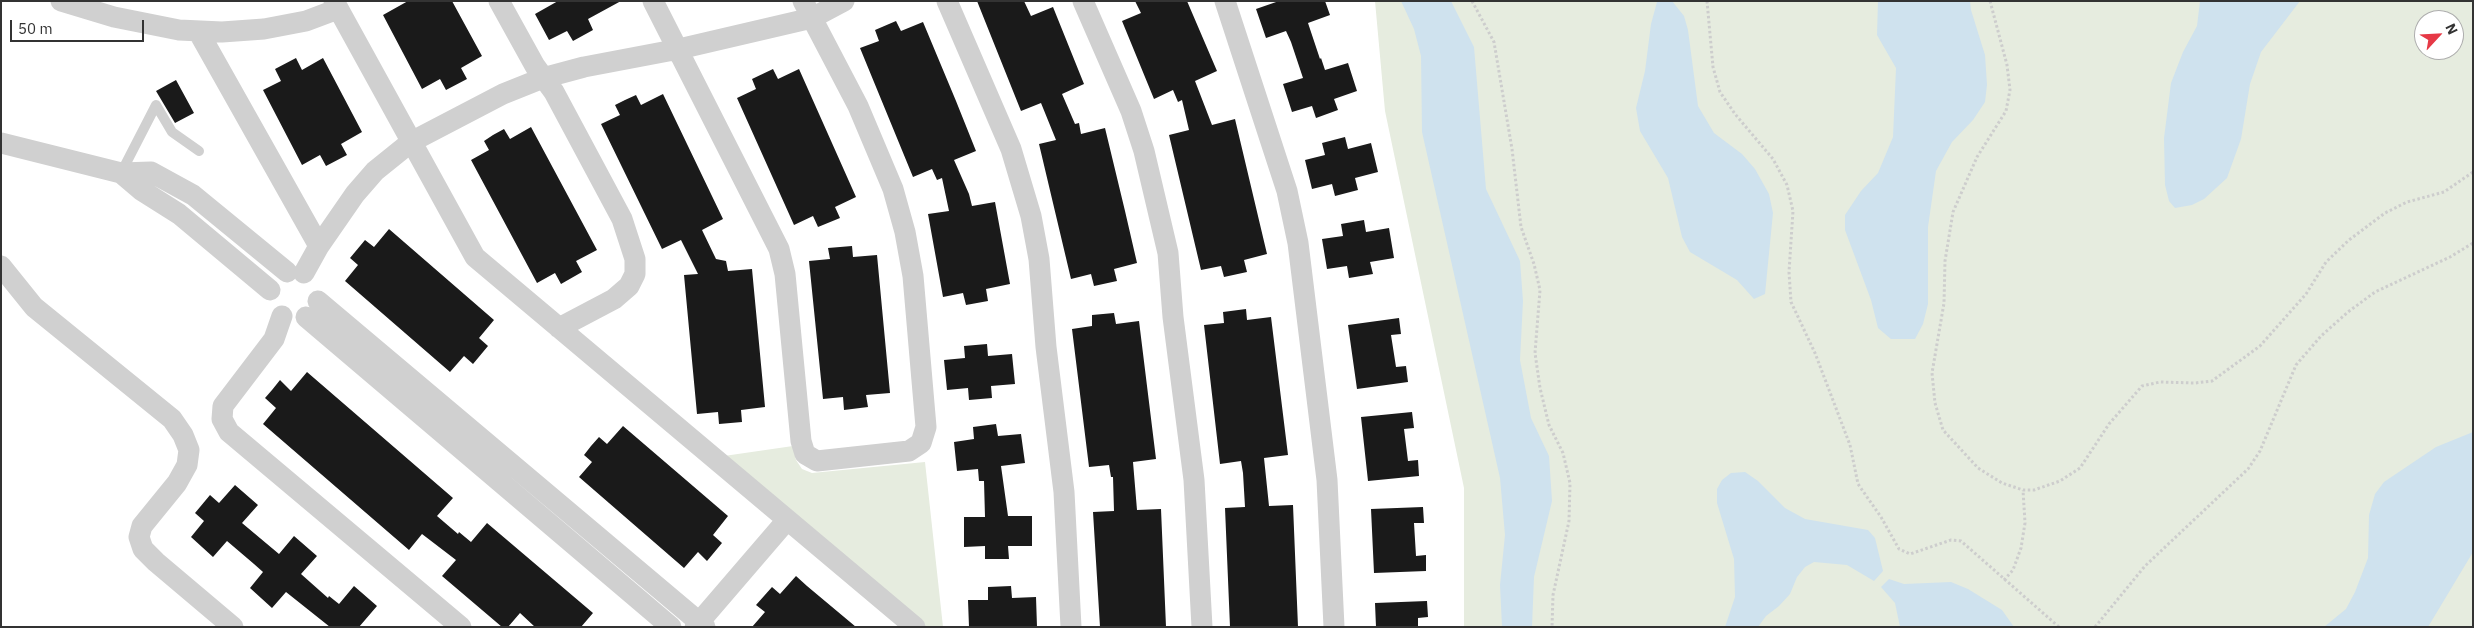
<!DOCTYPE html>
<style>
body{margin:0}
#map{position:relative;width:2474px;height:628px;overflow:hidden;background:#fff;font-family:"IBM Plex Sans",sans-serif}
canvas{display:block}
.frame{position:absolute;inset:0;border:2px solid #333;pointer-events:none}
.north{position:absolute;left:2414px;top:10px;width:50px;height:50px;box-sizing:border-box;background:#fff;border:1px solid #adadad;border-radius:50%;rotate:65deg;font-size:14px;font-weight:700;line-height:20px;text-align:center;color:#333}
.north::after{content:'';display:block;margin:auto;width:18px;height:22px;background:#e63946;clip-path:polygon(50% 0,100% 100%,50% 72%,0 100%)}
.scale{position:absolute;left:10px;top:20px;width:134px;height:22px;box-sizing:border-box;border:2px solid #333;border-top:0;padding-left:6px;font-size:15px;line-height:18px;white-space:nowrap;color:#333;-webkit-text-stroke:4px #fff;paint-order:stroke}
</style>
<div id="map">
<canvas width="2474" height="628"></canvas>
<div class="frame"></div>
<div class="north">N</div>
<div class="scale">50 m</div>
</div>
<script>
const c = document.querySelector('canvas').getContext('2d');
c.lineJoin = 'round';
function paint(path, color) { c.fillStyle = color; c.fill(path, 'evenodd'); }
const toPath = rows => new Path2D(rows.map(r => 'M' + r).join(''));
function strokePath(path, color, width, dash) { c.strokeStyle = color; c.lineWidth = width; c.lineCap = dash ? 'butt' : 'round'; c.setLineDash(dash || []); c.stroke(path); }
paint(toPath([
 [1375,1,2473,1,2473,627,1464,627,1464,488,1385,111],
 [2424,20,2454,20,2454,50,2424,50],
 [793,446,796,460,802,469,812,473,925,462,943,627,926,627,724,456]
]), '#e6ecdf');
paint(toPath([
 [1401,1,1451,1,1474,47,1486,189,1520,261,1523,301,1520,360,1531,418,1549,456,1552,501,1534,577,1532,627,1502,627,1500,585,1505,535,1500,478,1422,132,1421,56,1414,29],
 [1672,1,1684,16,1688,30,1698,106,1714,133,1742,154,1755,169,1769,194,1773,213,1765,294,1754,299,1737,280,1690,252,1682,237,1668,178,1640,131,1636,108,1645,71,1651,24,1657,2],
 [1878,1,1970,1,1971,10,1985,55,1987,85,1985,102,1973,120,1952,142,1936,171,1928,227,1928,304,1923,324,1915,339,1891,339,1878,328,1871,300,1845,230,1845,215,1861,191,1878,173,1893,137,1896,68,1877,35],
 [2200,1,2300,1,2261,52,2250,84,2241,139,2227,178,2204,199,2192,205,2175,208,2169,201,2165,185,2164,138,2171,83,2183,52,2197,26],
 [2473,432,2473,552,2428,627,2324,627,2346,609,2355,592,2368,558,2369,515,2375,494,2384,482,2436,447],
 [1745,472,1758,481,1785,508,1805,519,1868,530,1875,538,1883,571,1874,581,1847,565,1814,562,1805,567,1797,577,1790,594,1779,606,1766,616,1758,627,1725,627,1735,597,1734,559,1717,503,1717,489,1722,480,1731,473],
 [1889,579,1904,584,1951,582,1968,589,2002,610,2014,627,1900,627,1895,603,1881,587]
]), '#cfe2ee');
paint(toPath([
 [408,1,452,1,482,56,461,68,467,79,446,90,440,79,422,89,383,15],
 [558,1,621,1,588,19,593,30,573,41,567,31,549,40,535,14],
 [977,1,1024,1,1031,16,1053,7,1084,84,1062,94,1075,124,1079,123,1081,134,1105,128,1125,211,1137,263,1114,269,1117,281,1094,286,1091,274,1071,279,1039,144,1056,140,1041,103,1021,111],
 [1135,1,1187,1,1217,71,1195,81,1212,125,1235,119,1267,254,1244,260,1247,272,1224,277,1221,266,1201,270,1169,135,1189,130,1182,100,1178,102,1173,90,1154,99,1122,21,1141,13],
 [1279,1,1325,1,1330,15,1308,23,1320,59,1321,58,1325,70,1348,63,1357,91,1334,99,1338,110,1316,118,1312,106,1292,112,1283,84,1303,78,1291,42,1286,31,1266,38,1256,9],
 [896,21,901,31,923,22,956,101,976,151,954,160,969,194,972,206,995,202,1010,284,986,289,988,301,966,305,963,293,943,297,928,214,949,211,942,178,937,180,932,169,913,177,860,48,879,41,875,30],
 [296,58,302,70,323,58,362,132,341,144,347,155,326,166,320,155,302,165,263,90,281,81,275,69],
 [773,69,778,79,799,69,856,197,835,207,840,218,818,227,813,216,794,225,737,98,756,89,752,79],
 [176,80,194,113,175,123,156,91],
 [663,94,723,219,702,230,716,259,726,261,728,271,752,269,765,407,741,410,742,422,719,424,718,412,697,414,684,275,698,274,681,240,662,249,601,124,620,115,615,105,625,100,636,95,641,105],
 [531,127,597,250,576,261,582,272,561,284,555,273,537,283,471,160,489,150,484,141,493,135,504,129,510,139],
 [1345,137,1348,149,1371,143,1378,172,1355,178,1358,190,1335,196,1332,184,1312,189,1305,160,1325,155,1322,143],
 [1364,220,1366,232,1389,228,1394,258,1370,262,1373,274,1349,278,1347,266,1327,269,1322,239,1343,236,1341,224],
 [389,229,494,320,479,338,488,346,473,364,464,356,450,372,345,281,358,265,350,258,365,240,374,247],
 [852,246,853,257,877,255,890,393,866,395,868,407,844,410,843,397,823,399,809,261,830,259,828,248],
 [1246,309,1247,320,1271,317,1288,455,1264,458,1269,506,1293,505,1298,627,1230,627,1225,508,1245,507,1243,473,1241,461,1220,464,1204,325,1224,323,1223,312],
 [1114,313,1116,324,1139,321,1156,459,1133,462,1137,510,1161,509,1166,627,1100,627,1093,512,1114,511,1113,477,1111,477,1109,465,1089,467,1072,329,1092,326,1092,315],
 [1399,318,1401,334,1391,335,1396,367,1406,366,1408,382,1357,389,1348,325],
 [987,344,988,356,1012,354,1015,384,991,386,992,398,969,400,968,388,947,390,944,360,965,358,964,346],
 [307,372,453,498,437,516,458,534,459,532,471,542,487,523,593,613,581,627,535,627,520,613,508,627,502,627,442,576,456,560,422,534,409,550,263,424,276,408,265,398,272,390,280,380,291,391],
 [1412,412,1414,428,1404,429,1408,461,1418,460,1419,476,1368,481,1361,417],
 [996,424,998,436,1021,434,1025,463,1001,466,1008,516,1032,516,1032,546,1008,546,1009,559,985,559,985,546,964,547,964,517,985,517,984,481,979,481,978,469,957,471,954,442,974,439,973,427],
 [623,426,728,516,713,535,722,543,707,561,698,552,684,568,579,477,592,462,584,455,591,446,599,437,607,444],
 [235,485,258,505,242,523,279,554,294,536,317,556,301,574,328,598,329,596,339,604,354,586,377,606,359,627,330,627,286,592,272,608,250,588,263,572,254,564,227,541,213,557,191,537,204,521,195,513,210,495,219,503],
 [1423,507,1424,523,1414,523,1416,556,1426,555,1426,571,1374,573,1371,509],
 [796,576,807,586,856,627,752,627,765,612,756,605,772,587,780,594],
 [1011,586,1012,598,1036,597,1037,627,969,627,968,600,988,600,988,587],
 [1427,601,1428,617,1418,618,1418,627,1376,627,1375,603]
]), '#1a1a1a');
strokePath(toPath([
 [1472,1,1494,42,1512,149,1521,227,1534,264,1540,290,1535,353,1540,388,1549,425,1563,453,1570,483,1569,521,1553,595,1552,627],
 [1707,1,1713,67,1720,92,1735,114,1773,159,1787,185,1793,211,1789,272,1791,302,1815,353,1850,445,1858,484,1881,517,1899,549,1910,554,1951,540,1961,541,2059,627],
 [1990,1,2007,65,2010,90,2006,111,1977,157,1953,212,1945,261,1944,303,1932,373,1935,403,1943,430,1978,468,2002,483,2023,490,2034,490,2060,481,2080,468,2109,424,2142,386,2160,382,2195,383,2212,381,2260,346,2306,294,2326,262,2349,240,2385,213,2407,202,2444,192,2473,172],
 [2004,580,2013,570,2021,548,2025,523,2023,490],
 [2095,627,2145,566,2248,469,2260,451,2296,365,2321,336,2348,312,2375,292,2450,257,2473,243]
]), '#cdcdcd', 3, [2.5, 2.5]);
strokePath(toPath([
 [121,173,156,105,172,132,199,151]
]), '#d0d0d0', 10);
strokePath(toPath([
 [61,1,114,17,179,30,222,32,264,29,306,21,338,9],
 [334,1,475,257,915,627],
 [499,1,535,66,554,92,622,219,635,259,635,274,629,286,614,299,559,328],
 [653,1,779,249,785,274,801,441,805,454,817,461,909,451,921,443,926,427,913,276,905,232,893,189,858,106,803,1],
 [947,1,1011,149,1031,216,1039,259,1046,347,1064,492,1071,627],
 [1083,1,1131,111,1144,151,1168,253,1173,317,1194,480,1202,627],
 [1225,1,1287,191,1298,243,1327,480,1334,627],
 [198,31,319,246],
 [1,143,121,173,151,172,193,195,287,272],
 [121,173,141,190,179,214,270,290],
 [1,266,34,307,172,419,183,435,189,450,187,465,177,483,142,526,139,537,143,549,156,562,233,627],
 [304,273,319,246,355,194,375,171,411,142,503,94,543,78,584,67,679,49,812,18,844,1],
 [318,301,705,627],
 [282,316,274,339,223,406,222,419,229,432,461,627],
 [306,317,671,627],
 [695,627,787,520]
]), '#d0d0d0', 21);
</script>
